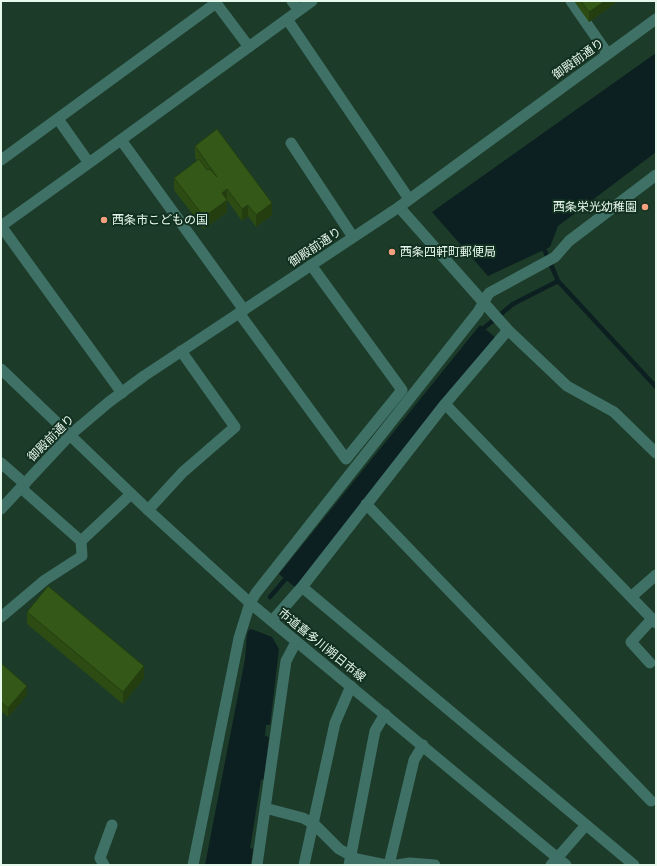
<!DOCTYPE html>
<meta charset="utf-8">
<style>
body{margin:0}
#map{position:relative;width:657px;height:866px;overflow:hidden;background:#1d3b29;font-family:Commissioner,sans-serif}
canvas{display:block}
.frame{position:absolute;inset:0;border:2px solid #e7f9ed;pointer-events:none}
</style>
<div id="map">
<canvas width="657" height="866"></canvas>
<div class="frame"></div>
</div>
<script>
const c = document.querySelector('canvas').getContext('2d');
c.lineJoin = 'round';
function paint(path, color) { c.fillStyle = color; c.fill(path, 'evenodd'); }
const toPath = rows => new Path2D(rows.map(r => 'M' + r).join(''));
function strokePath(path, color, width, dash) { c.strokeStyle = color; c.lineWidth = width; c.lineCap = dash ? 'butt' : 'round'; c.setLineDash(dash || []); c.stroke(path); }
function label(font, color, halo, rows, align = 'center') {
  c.font = font + ' Commissioner,"Noto Sans JP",sans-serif'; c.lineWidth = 4; c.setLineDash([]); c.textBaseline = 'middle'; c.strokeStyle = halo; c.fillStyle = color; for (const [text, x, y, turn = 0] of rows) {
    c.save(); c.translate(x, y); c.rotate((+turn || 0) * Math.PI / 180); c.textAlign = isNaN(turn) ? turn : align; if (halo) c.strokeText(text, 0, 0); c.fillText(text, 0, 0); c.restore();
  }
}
paint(toPath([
 [656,53,656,152,558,226,550,247,488,276,432,212],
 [480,325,496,338,296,588,279,574],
 [251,629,272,637,279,649,270,725,266,725,265,736,269,737,264,779,261,780,260,786,250,848,253,849,251,865,205,865,245,659,247,635,248,631]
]), '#0c1f21');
strokePath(toPath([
 [542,244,558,281,656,387],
 [479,332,513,304,558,281],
 [270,597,288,576]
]), '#0c1f21', 4.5);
strokePath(toPath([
 [292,1,299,10],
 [571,1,607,53],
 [287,19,409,199],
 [58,119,89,163],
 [121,140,244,310],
 [291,143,353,237],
 [1,160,216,3,249,47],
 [399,207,508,330,567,386,614,412,656,453],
 [1,226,89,163,312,1],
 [1,226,122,393],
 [239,313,346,459,402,390,311,265],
 [445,404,656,623],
 [1,463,25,484],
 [366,504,651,801],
 [148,510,183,472,235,427,181,351],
 [81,541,131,494],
 [302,587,634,865],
 [631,597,656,575],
 [1,617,45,580,82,556,81,541,21,488],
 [272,621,302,587,445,404,508,330],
 [650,663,631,642,652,619],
 [265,808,303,818,314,824,339,849,357,859,386,865],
 [104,865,100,858,112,825],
 [193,865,239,638,250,603,256,593,478,312,489,293,555,257,569,241,656,175],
 [257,865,286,661,296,642],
 [304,865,335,723,351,686],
 [349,865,375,731,385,714],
 [389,865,414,760,423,745],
 [397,865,410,863,435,865],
 [551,865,586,825]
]), '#3f7167', 11);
strokePath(toPath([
 [1,369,148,510,250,603,566,865],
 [1,509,70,435,109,402,144,376,399,207,656,19]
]), '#3f7167', 11);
paint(toPath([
 [574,1,618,1,589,22],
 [195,146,272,215,256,227,248,216,242,221,227,200,227,212,204,229,174,190,174,178,197,161,195,158],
 [27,612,144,678,123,704,27,624],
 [1,663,27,695,8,717,1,711]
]), '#2c4c14');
paint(toPath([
 [605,1,618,1,589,22,589,12],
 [227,189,227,212,204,229,204,217,222,193],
 [272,203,272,215,256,227,256,215],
 [248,205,248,216,242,221,242,209],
 [144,666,144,678,123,704,123,692],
 [27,686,27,695,8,717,8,708]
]), '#243e10');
const building = toPath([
 [581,1,605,1,589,12,581,1],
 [217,129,272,203,256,215,248,205,242,209,227,189,222,193,227,200,204,217,174,178,199,159,207,170,210,169,217,177,195,146,217,129],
 [48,586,144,666,123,692,27,612,48,586],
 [1,663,27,686,8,708,1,702,1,663]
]);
paint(building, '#335817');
strokePath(building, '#243e10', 1);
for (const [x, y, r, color] of [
 [645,207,4,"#f1a17d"],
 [104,220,4,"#f1a17d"],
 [392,252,4,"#f1a17d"]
]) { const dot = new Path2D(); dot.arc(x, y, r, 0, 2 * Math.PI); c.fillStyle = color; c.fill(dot); strokePath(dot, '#123020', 1.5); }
label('12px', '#e7f9ed', '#123020', [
 ["御殿前通り",578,59,-36],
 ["御殿前通り",315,247,-34],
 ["御殿前通り",51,438,-45],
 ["市道喜多川朔日市線",322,645,39]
]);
label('12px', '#e7f9ed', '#123020', [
 ["西条栄光幼稚園",637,207,"right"],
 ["西条市こどもの国",112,220],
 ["西条四軒町郵便局",400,252]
], 'left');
</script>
